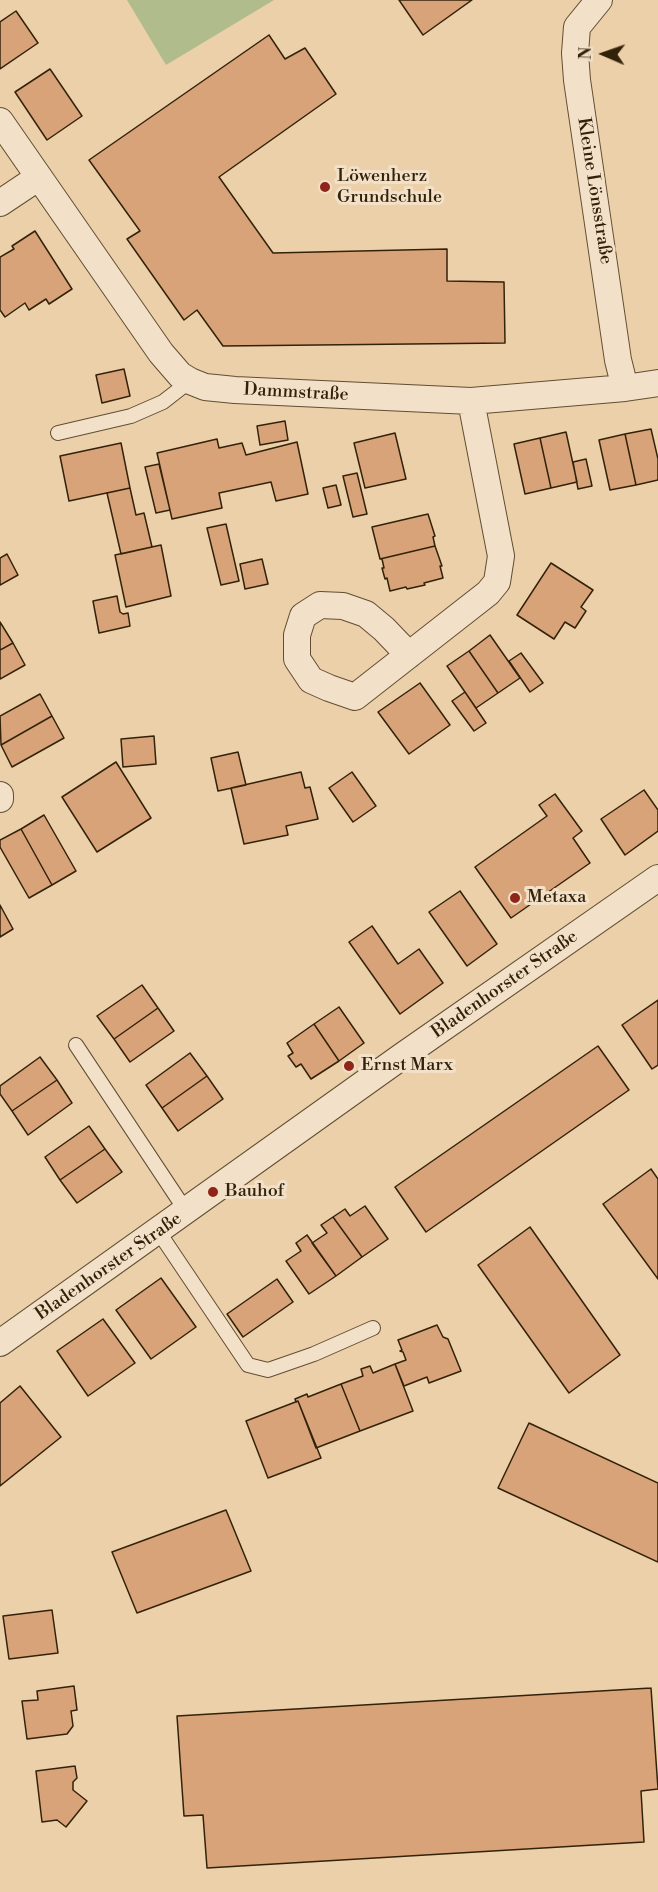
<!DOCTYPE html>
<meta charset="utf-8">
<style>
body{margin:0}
#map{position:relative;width:658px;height:1892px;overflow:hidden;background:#ebd0aa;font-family:"Libre Bodoni",serif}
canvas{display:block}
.north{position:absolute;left:574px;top:24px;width:60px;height:60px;-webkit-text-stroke:4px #f2e0c8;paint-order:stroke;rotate:272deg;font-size:16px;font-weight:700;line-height:24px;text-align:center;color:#33220a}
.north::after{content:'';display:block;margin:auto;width:21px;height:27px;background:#33220a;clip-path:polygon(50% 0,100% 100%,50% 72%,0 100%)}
</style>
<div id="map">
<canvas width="658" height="1892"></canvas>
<div class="north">N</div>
</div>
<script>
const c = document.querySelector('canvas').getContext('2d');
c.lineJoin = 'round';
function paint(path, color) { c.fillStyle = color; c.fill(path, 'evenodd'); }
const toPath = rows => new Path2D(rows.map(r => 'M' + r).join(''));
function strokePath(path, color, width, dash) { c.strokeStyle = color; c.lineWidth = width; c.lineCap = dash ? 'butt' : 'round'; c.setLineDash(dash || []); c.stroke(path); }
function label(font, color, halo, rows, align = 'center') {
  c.font = font + ' "Libre Bodoni",serif'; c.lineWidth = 6; c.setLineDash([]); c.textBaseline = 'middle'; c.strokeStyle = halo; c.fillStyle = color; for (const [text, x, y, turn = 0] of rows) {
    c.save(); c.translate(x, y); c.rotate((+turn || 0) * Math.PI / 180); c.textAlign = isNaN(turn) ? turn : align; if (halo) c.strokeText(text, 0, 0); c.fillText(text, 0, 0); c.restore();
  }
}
paint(toPath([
 [127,0,274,0,166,65]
]), '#b1bc8d');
const building = toPath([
 [399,0,472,0,423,35,399,0],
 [16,11,38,43,0,69,0,22,16,11],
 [269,35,285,59,305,48,336,94,219,177,273,253,447,249,447,281,504,282,505,343,223,346,197,310,184,320,127,239,140,231,89,160,269,35],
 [50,69,82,116,47,140,15,92,50,69],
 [35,231,72,289,49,304,46,299,29,310,25,303,5,317,0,310,0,257,14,249,12,246,35,231],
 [124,369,130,396,102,403,96,375,124,369],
 [285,421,288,440,260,445,257,426,285,421],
 [651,429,658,459,658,480,636,485,625,434,651,429],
 [566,432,577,482,551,488,540,438,566,432],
 [395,433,406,479,365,488,354,443,395,433],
 [625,434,636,485,610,490,599,440,625,434],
 [540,438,551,488,525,494,514,444,540,438],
 [217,439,219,448,242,443,246,455,297,442,308,494,276,501,271,482,219,493,222,508,172,519,157,453,217,439],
 [121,443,130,488,69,501,60,456,121,443],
 [586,459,592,486,578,489,573,462,586,459],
 [159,464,170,510,156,513,145,467,159,464],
 [357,473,367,514,353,517,343,476,357,473],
 [336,485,341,505,328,508,323,488,336,485],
 [130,488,136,515,144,513,152,547,121,554,107,493,130,488],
 [428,514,435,536,433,537,435,546,380,559,372,527,428,514],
 [226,524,239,581,221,585,207,528,226,524],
 [161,545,171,596,126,607,115,555,161,545],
 [435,546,442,566,440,566,443,578,424,583,425,585,407,589,406,587,390,591,387,578,385,579,382,568,384,568,382,559,380,559,435,546],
 [7,554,18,575,0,585,0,558,7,554],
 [262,559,268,584,245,589,240,564,262,559],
 [551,563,593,590,581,607,586,611,575,628,565,622,554,639,517,615,551,563],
 [117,596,120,612,123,614,128,613,130,626,99,633,93,601,117,596],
 [0,622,13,643,0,650,0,622],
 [490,635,520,678,498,693,469,651,490,635],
 [13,643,25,665,0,679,0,650,13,643],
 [469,651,498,693,476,708,447,666,469,651],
 [521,653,543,683,530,692,509,661,521,653],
 [420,683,450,725,409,754,378,712,420,683],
 [465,692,486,723,474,731,452,701,465,692],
 [40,694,52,716,1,745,0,716,40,694],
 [52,716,64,738,12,767,1,745,52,716],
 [154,736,156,764,123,767,121,739,154,736],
 [238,752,246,785,218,791,211,758,238,752],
 [116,762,151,818,97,852,62,797,116,762],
 [301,772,305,788,310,787,318,819,286,826,288,835,244,844,231,788,301,772],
 [352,772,376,806,353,822,329,788,352,772],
 [644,790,658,810,658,831,625,855,601,819,644,790],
 [555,794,582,831,573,838,590,863,511,918,475,867,547,816,539,805,555,794],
 [44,815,76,871,52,885,21,829,44,815],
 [21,829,52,885,29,898,0,847,0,840,21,829],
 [460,891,497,944,467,966,429,912,460,891],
 [0,905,13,929,0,937,0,905],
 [372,926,398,964,419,949,443,983,400,1014,349,942,372,926],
 [142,985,158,1008,114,1039,97,1016,142,985],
 [658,1000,658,1065,652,1069,622,1025,658,1000],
 [339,1007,364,1043,339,1061,314,1024,339,1007],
 [158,1008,174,1031,130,1062,114,1039,158,1008],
 [314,1024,339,1061,311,1079,301,1064,296,1067,288,1056,293,1053,287,1043,314,1024],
 [598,1046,629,1090,426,1232,395,1187,598,1046],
 [190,1053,207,1076,162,1108,146,1085,190,1053],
 [40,1057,57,1080,12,1111,0,1094,0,1086,40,1057],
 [207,1076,223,1099,178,1131,162,1108,207,1076],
 [57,1080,72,1103,28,1135,12,1111,57,1080],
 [89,1126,105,1149,60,1180,45,1157,89,1126],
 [105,1149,122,1172,77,1203,60,1180,105,1149],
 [651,1169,658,1179,658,1279,603,1204,651,1169],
 [365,1206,388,1239,362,1257,333,1217,345,1209,350,1216,365,1206],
 [333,1217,362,1257,336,1276,312,1243,327,1233,321,1225,333,1217],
 [530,1227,620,1355,569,1393,478,1265,530,1227],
 [307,1235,336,1276,309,1294,286,1261,301,1251,296,1243,307,1235],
 [161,1278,196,1327,151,1359,116,1310,161,1278],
 [277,1279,293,1302,243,1337,227,1314,277,1279],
 [103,1319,135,1363,88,1396,57,1351,103,1319],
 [437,1325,443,1337,448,1339,461,1371,429,1383,427,1377,404,1386,395,1364,406,1360,403,1352,400,1351,402,1350,398,1340,437,1325],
 [395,1364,413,1411,360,1431,341,1384,363,1376,361,1369,370,1366,373,1373,395,1364],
 [341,1384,360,1431,316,1448,298,1401,296,1402,295,1399,307,1394,308,1397,341,1384],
 [20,1386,61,1437,0,1486,0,1403,20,1386],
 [298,1401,321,1458,268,1478,246,1421,298,1401],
 [529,1423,658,1483,658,1562,498,1488,529,1423],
 [226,1510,251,1571,137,1613,112,1552,226,1510],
 [52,1610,58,1653,9,1659,3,1616,52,1610],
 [74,1686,77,1710,71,1711,73,1726,67,1734,27,1739,22,1701,38,1700,37,1691,74,1686],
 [651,1688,658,1789,641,1791,644,1842,207,1868,203,1815,184,1816,177,1716,651,1688],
 [75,1766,77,1778,73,1782,73,1790,87,1801,66,1827,57,1820,42,1822,36,1771,75,1766]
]);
paint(building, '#d9a379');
strokePath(building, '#33220a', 1.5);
const lane = toPath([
 [58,433,131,416,163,402,190,381],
 [76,1045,186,1211],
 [158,1231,248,1365,268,1370,314,1354,373,1328]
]);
const street = toPath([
 [599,0,577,27,575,53,577,80,618,360,625,388],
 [0,121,161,353,180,375,190,381,205,387,235,390,471,401,625,388,658,383],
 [0,203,39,177],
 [409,655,384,629,366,614,343,606,320,605,303,616,297,635,297,659,311,680,329,688,355,697,488,593,497,582,501,556,471,401],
 [0,795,0,799],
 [0,1343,401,1057,658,878]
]);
strokePath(lane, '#614e32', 16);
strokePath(street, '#614e32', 28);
strokePath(lane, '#f2e0c8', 14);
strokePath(street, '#f2e0c8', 26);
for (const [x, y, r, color] of [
 [325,187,6,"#8f2418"],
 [515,898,6,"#8f2418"],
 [349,1066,6,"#8f2418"],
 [213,1192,6,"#8f2418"]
]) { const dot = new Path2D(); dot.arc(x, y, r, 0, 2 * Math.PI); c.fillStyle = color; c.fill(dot); strokePath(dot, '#f2e0c8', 2); }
label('18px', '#33220a', '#f2e0c8', [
 ["Löwenherz",337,177],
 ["Grundschule",337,198],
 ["Metaxa",527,898],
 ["Ernst Marx",361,1066],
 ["Bauhof",225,1192]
], 'left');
label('18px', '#33220a', '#f2e0c8', [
 ["Kleine Lönsstraße",594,191,81],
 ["Dammstraße",296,393,3],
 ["Bladenhorster Straße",505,985,-35],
 ["Bladenhorster Straße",109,1267,-35]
]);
</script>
